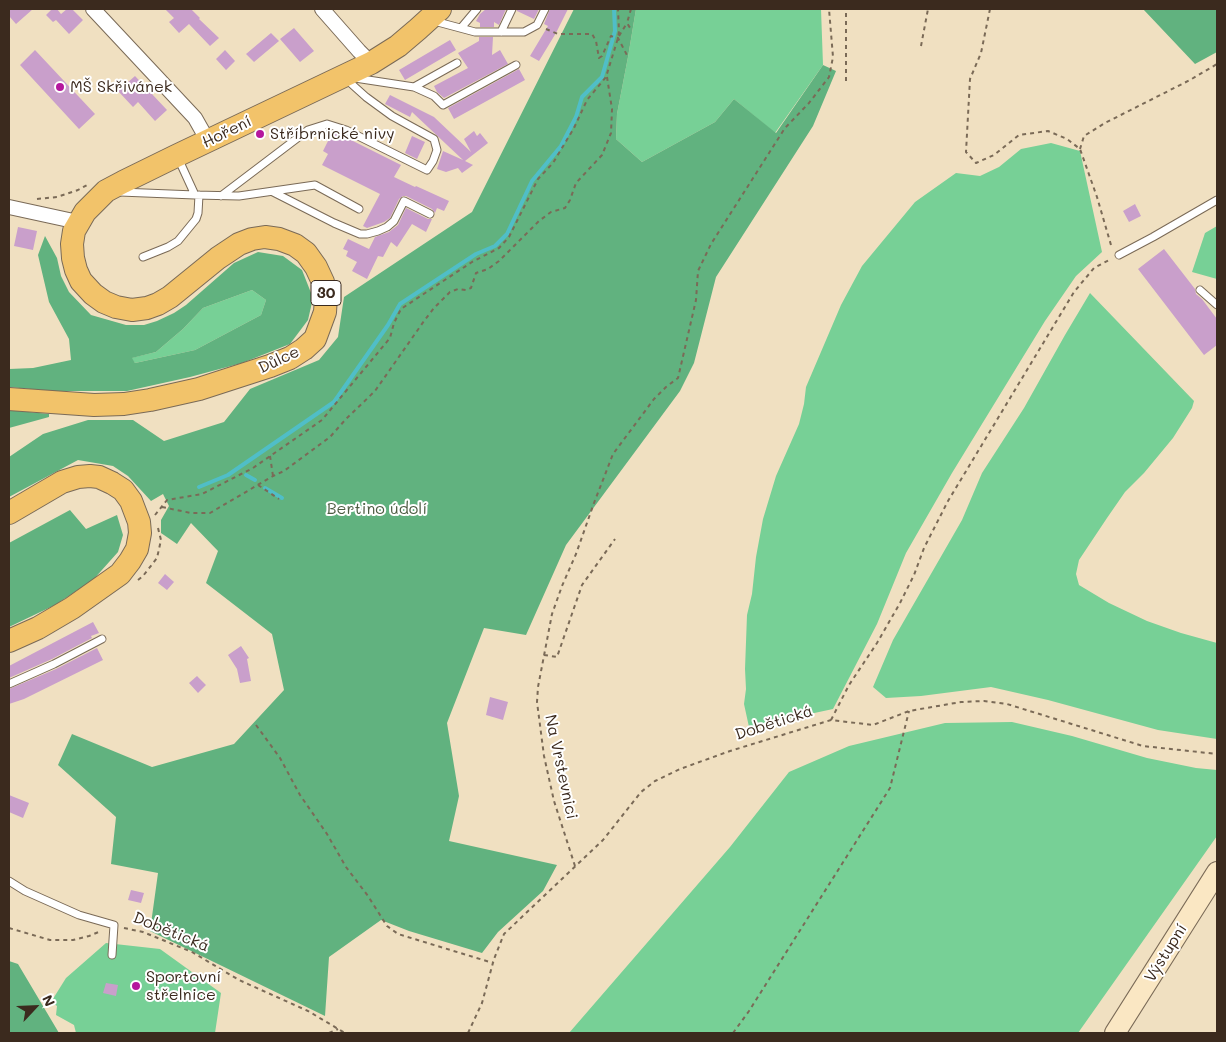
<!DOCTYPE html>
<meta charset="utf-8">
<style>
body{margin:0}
#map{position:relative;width:1226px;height:1042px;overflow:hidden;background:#f0e0c1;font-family:Mali,sans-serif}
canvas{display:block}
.frame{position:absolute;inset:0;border:10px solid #3b2a1e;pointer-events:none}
.north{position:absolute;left:10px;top:982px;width:50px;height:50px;-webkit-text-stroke:4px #fff;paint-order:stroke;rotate:65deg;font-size:14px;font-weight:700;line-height:20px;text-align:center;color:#3b2a1e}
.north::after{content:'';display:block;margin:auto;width:18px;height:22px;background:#3b2a1e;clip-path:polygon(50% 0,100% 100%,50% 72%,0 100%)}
</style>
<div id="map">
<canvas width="1226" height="1042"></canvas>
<div class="frame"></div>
<div class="north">N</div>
</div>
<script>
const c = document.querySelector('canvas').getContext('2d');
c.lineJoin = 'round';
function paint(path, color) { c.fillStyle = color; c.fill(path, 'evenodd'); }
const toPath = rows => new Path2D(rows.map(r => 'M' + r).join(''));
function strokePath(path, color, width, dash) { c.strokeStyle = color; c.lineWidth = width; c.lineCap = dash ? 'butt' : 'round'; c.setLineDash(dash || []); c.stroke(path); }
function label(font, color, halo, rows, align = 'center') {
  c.font = font + ' Mali,sans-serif'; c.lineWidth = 4; c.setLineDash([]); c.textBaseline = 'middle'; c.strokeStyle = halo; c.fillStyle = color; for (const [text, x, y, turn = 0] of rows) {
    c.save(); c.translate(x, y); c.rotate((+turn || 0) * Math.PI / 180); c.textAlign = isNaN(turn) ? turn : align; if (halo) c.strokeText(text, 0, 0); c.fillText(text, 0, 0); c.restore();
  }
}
paint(toPath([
 [636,9,821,9,823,65,775,133,734,99,715,122,642,162,616,139,617,114,628,57],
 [1051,143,1080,151,1102,252,1076,276,1045,321,952,473,906,553,877,624,833,709,749,727,744,704,746,689,745,669,747,615,752,594,756,557,763,519,776,476,799,424,804,404,806,387,841,305,862,266,915,202,956,173,980,176,999,167,1021,149],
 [1217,226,1217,279,1192,272,1205,233],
 [252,290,266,300,261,315,195,350,135,363,131,358,156,352,183,329,203,308],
 [1090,293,1194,401,1192,408,1173,438,1144,473,1125,492,1107,518,1079,560,1076,574,1079,585,1109,603,1147,621,1181,633,1217,643,1217,739,1158,730,1048,700,991,687,921,696,886,698,873,687,893,640,962,520,982,473,1024,408,1065,335],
 [1012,722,1072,736,1147,758,1196,768,1217,770,1217,836,1078,1033,569,1033,730,847,789,772,849,746,945,723],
 [106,943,160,949,221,993,215,1033,76,1033,74,1025,56,1015,57,1006,51,1002,66,978]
]), '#77d096');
paint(toPath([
 [574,9,636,9,628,57,617,114,616,139,642,162,715,122,734,99,776,133,823,65,836,71,813,126,716,277,694,363,680,391,566,545,526,635,484,628,447,723,459,796,449,841,557,865,543,891,498,932,482,953,409,931,381,920,329,957,325,1016,150,931,158,873,111,864,116,817,58,765,72,734,152,767,234,744,284,690,272,634,206,583,218,551,191,523,177,544,161,533,161,520,169,506,163,494,151,501,128,476,113,466,78,460,9,497,9,457,43,434,88,420,133,420,164,441,224,422,250,389,319,360,338,337,344,297,472,212],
 [1143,9,1217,9,1217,52,1195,64],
 [45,236,57,258,61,276,69,292,91,315,126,325,144,325,157,321,174,313,186,305,234,263,258,252,283,256,302,270,313,298,308,320,290,344,242,363,190,377,127,391,52,391,9,387,9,369,33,368,71,360,69,339,49,302,38,255],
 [252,290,266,300,261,315,195,350,135,363,132,358,156,352,183,329,203,308],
 [9,410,49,414,49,417,9,428],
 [70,510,86,529,117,515,123,535,118,552,93,580,55,605,9,627,9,543],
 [9,961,18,964,59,1033,9,1033]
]), '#61b27f');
strokePath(toPath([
 [246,475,255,480],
 [199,487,228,475,334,402,388,325,400,304,476,254,495,246,507,234,532,181,561,146,576,117,582,97,602,77,615,31,614,9],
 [265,488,282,498]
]), '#50bec7', 4);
paint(toPath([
 [9,9,33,9,16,24,9,16],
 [52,9,57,9,61,14,67,9,72,9,83,20,69,34,56,20,53,22,46,15],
 [165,9,191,9,200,18,199,19,219,38,210,46,189,24,179,33,169,22,174,18],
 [486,9,506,9,499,25,494,22,494,27,480,27,480,23,476,21,480,14],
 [517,9,539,9,534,19,517,11],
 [550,9,568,9,556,33,539,61,530,56,548,26,544,24],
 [294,28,314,51,300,62,280,39],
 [271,33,279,41,254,62,246,54],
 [479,37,493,37,492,55,500,50,508,64,444,98,437,92,434,86,468,68,458,53,479,41],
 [450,40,456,50,405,80,399,70],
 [35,50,95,114,79,129,20,65],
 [225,50,235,61,226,70,216,59],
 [519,69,525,80,454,119,448,108],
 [135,76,167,110,155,121,138,102,133,107,118,91],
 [390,95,434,117,471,152,464,139,474,131,477,136,480,133,488,143,465,161,473,165,462,173,458,168,446,172,437,169,443,151,463,160,412,112,410,117,385,104],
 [333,131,401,165,394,177,415,187,416,186,449,201,444,211,437,208,435,213,432,209,406,196,403,196,399,199,390,218,384,222,367,228,363,226,380,194,322,165,328,154,323,151],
 [412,136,425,142,417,159,405,153],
 [1135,204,1141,216,1129,222,1123,211],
 [406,208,428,219,432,219,426,232,412,224,397,247,391,242,383,257,378,256,367,279,352,271,357,262,346,256,348,251,343,249,348,239,369,249,375,237,389,232,398,225],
 [18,227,37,231,33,250,14,246],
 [1164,249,1195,289,1196,294,1202,299,1217,319,1217,345,1204,355,1138,269],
 [165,574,174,582,167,590,158,583],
 [93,622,99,633,91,636,92,638,52,659,9,678,9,666],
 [241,646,249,658,247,659,251,681,240,683,237,669,228,655],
 [97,648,103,660,24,699,9,704,9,689,56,669],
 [197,676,206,685,198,693,189,683],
 [490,697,508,702,503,720,486,715],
 [9,795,29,803,23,818,9,812],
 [131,890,144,893,141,903,128,900],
 [106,983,118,985,116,996,103,993]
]), '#c99fcb');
const lane = toPath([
 [434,21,475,32,524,32,537,25,545,9],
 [461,28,477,9],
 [501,32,512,9],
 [355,78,414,87,434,96,443,105,516,65],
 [414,87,457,63],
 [308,130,327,124,346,130,427,170,433,161,437,150,434,139,392,116,366,97,346,79],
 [178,158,195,195,239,196,315,185,359,209],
 [120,192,195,195],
 [273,192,334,223,360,234,367,234,378,231,387,227,394,221,404,201,430,214],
 [221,196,308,130,323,131],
 [1119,255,1153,237,1217,200],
 [143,257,168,247,178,241,196,219,198,213,199,195],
 [1200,290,1217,305],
 [9,684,54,664,102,639],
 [9,881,25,891,79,915,114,925,112,955]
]);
const street = toPath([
 [93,9,195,118,208,141],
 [322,9,359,51,371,63],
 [9,207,78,222]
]);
const secondary = toPath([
 [1115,1033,1217,872]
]);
const primary = toPath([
 [9,399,94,405,124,404,150,400,199,389,270,366,290,358,304,349,315,339,325,312,326,297,323,282,316,267,306,253,295,245,279,239,265,237,252,239,239,244,218,258,170,297,158,304,147,308,132,310,116,307,104,302,93,294,81,281,76,270,73,258,72,244,74,231,85,212,106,191,123,182,176,156,371,63,398,46,418,29,440,9],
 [9,513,62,482,78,477,90,476,99,477,112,483,123,490,131,501,139,522,140,533,137,549,130,561,120,574,72,608,38,628,9,641]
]);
strokePath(lane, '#7a6a57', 9);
strokePath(street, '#7a6a57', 16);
strokePath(secondary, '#7a6a57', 22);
strokePath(primary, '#7a6a57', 24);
strokePath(toPath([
 [631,9,627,23,632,31],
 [990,9,981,53,970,79,966,152,976,163,994,155,1019,135,1048,131,1067,139,1080,149,1097,197,1111,245,1113,248],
 [546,29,558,34,592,34,596,41,599,58,602,56,611,36,618,38,628,57],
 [619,36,627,23],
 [921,46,928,9],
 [846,81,846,9],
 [1080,149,1084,136,1105,123,1190,80,1217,64],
 [37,199,57,197,78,190,87,185],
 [270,456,273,476],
 [258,485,279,499],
 [162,507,191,513,210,513,273,476,284,471,330,437,346,419,375,391,424,321,434,308,450,292,458,289,466,290,471,288,476,273,488,269,499,261,539,221,551,212,565,208,570,200,576,183,602,155,611,133,612,109,607,77],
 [155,515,167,500,202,494,253,468,322,420,390,338,394,323,401,309,472,262,499,248,509,237,538,179,553,163,574,128,587,100,606,77,618,38,619,31,618,9],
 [138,580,143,576,157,558,161,540,158,528],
 [544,655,557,657,582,585,615,539],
 [831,720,849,685,877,643,900,603,914,575,924,548,948,501,1074,292,1094,268,1111,259],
 [256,725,280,758,300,795,327,834,346,867,368,896,387,926,398,934,493,963],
 [575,866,554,801,544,756,537,702,538,687,552,614,562,586,576,554,594,503,613,454,654,399,666,387,678,378,696,300,698,271,711,244,785,128,809,103,829,77,833,57,829,9],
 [9,928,50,940,73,940,89,936,101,931],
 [124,928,143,932,192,952,239,980,308,1011,345,1033],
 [329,1033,338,1029],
 [468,1033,482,1003,494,959,504,934,603,840,641,792,655,781,680,769,730,751,831,720,873,725,909,711,961,702,984,701,1007,704,1143,746,1217,754],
 [733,1033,749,1011,890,788,909,711]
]), '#7a6a57', 2, [4, 4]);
strokePath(lane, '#fff', 7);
strokePath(street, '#fff', 14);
strokePath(secondary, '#fae7c3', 20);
strokePath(primary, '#f2c36a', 22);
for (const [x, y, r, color] of [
 [60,87,5,"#b5179e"],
 [260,134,5,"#b5179e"],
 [136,986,5,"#b5179e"]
]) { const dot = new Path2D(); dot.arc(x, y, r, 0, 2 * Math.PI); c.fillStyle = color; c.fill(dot); strokePath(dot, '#fff', 2); }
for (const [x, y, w] of [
 [326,293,30]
]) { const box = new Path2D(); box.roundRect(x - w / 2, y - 12.5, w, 25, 4); c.fillStyle = '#fff'; c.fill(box); strokePath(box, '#3b2a1e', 1); }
label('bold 15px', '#3b2a1e', null, [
 ["30",326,293]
]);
label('16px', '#3b2a1e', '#fff', [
 ["MŠ Skřivánek",70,87],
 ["Stříbrnické nivy",270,134],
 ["Sportovní",146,977],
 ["střelnice",146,995]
], 'left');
label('16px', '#3b2a1e', '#fff', [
 ["Hoření",227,132,-26],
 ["Důlce",279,360,-25],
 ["Dobětická",774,723,-18],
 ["Na Vrstevnici",561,767,78],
 ["Dobětická",171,932,22],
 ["Výstupní",1166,953,-58]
]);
label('16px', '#4d5c42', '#fff', [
 ["Bertino údolí",377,509]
]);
</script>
